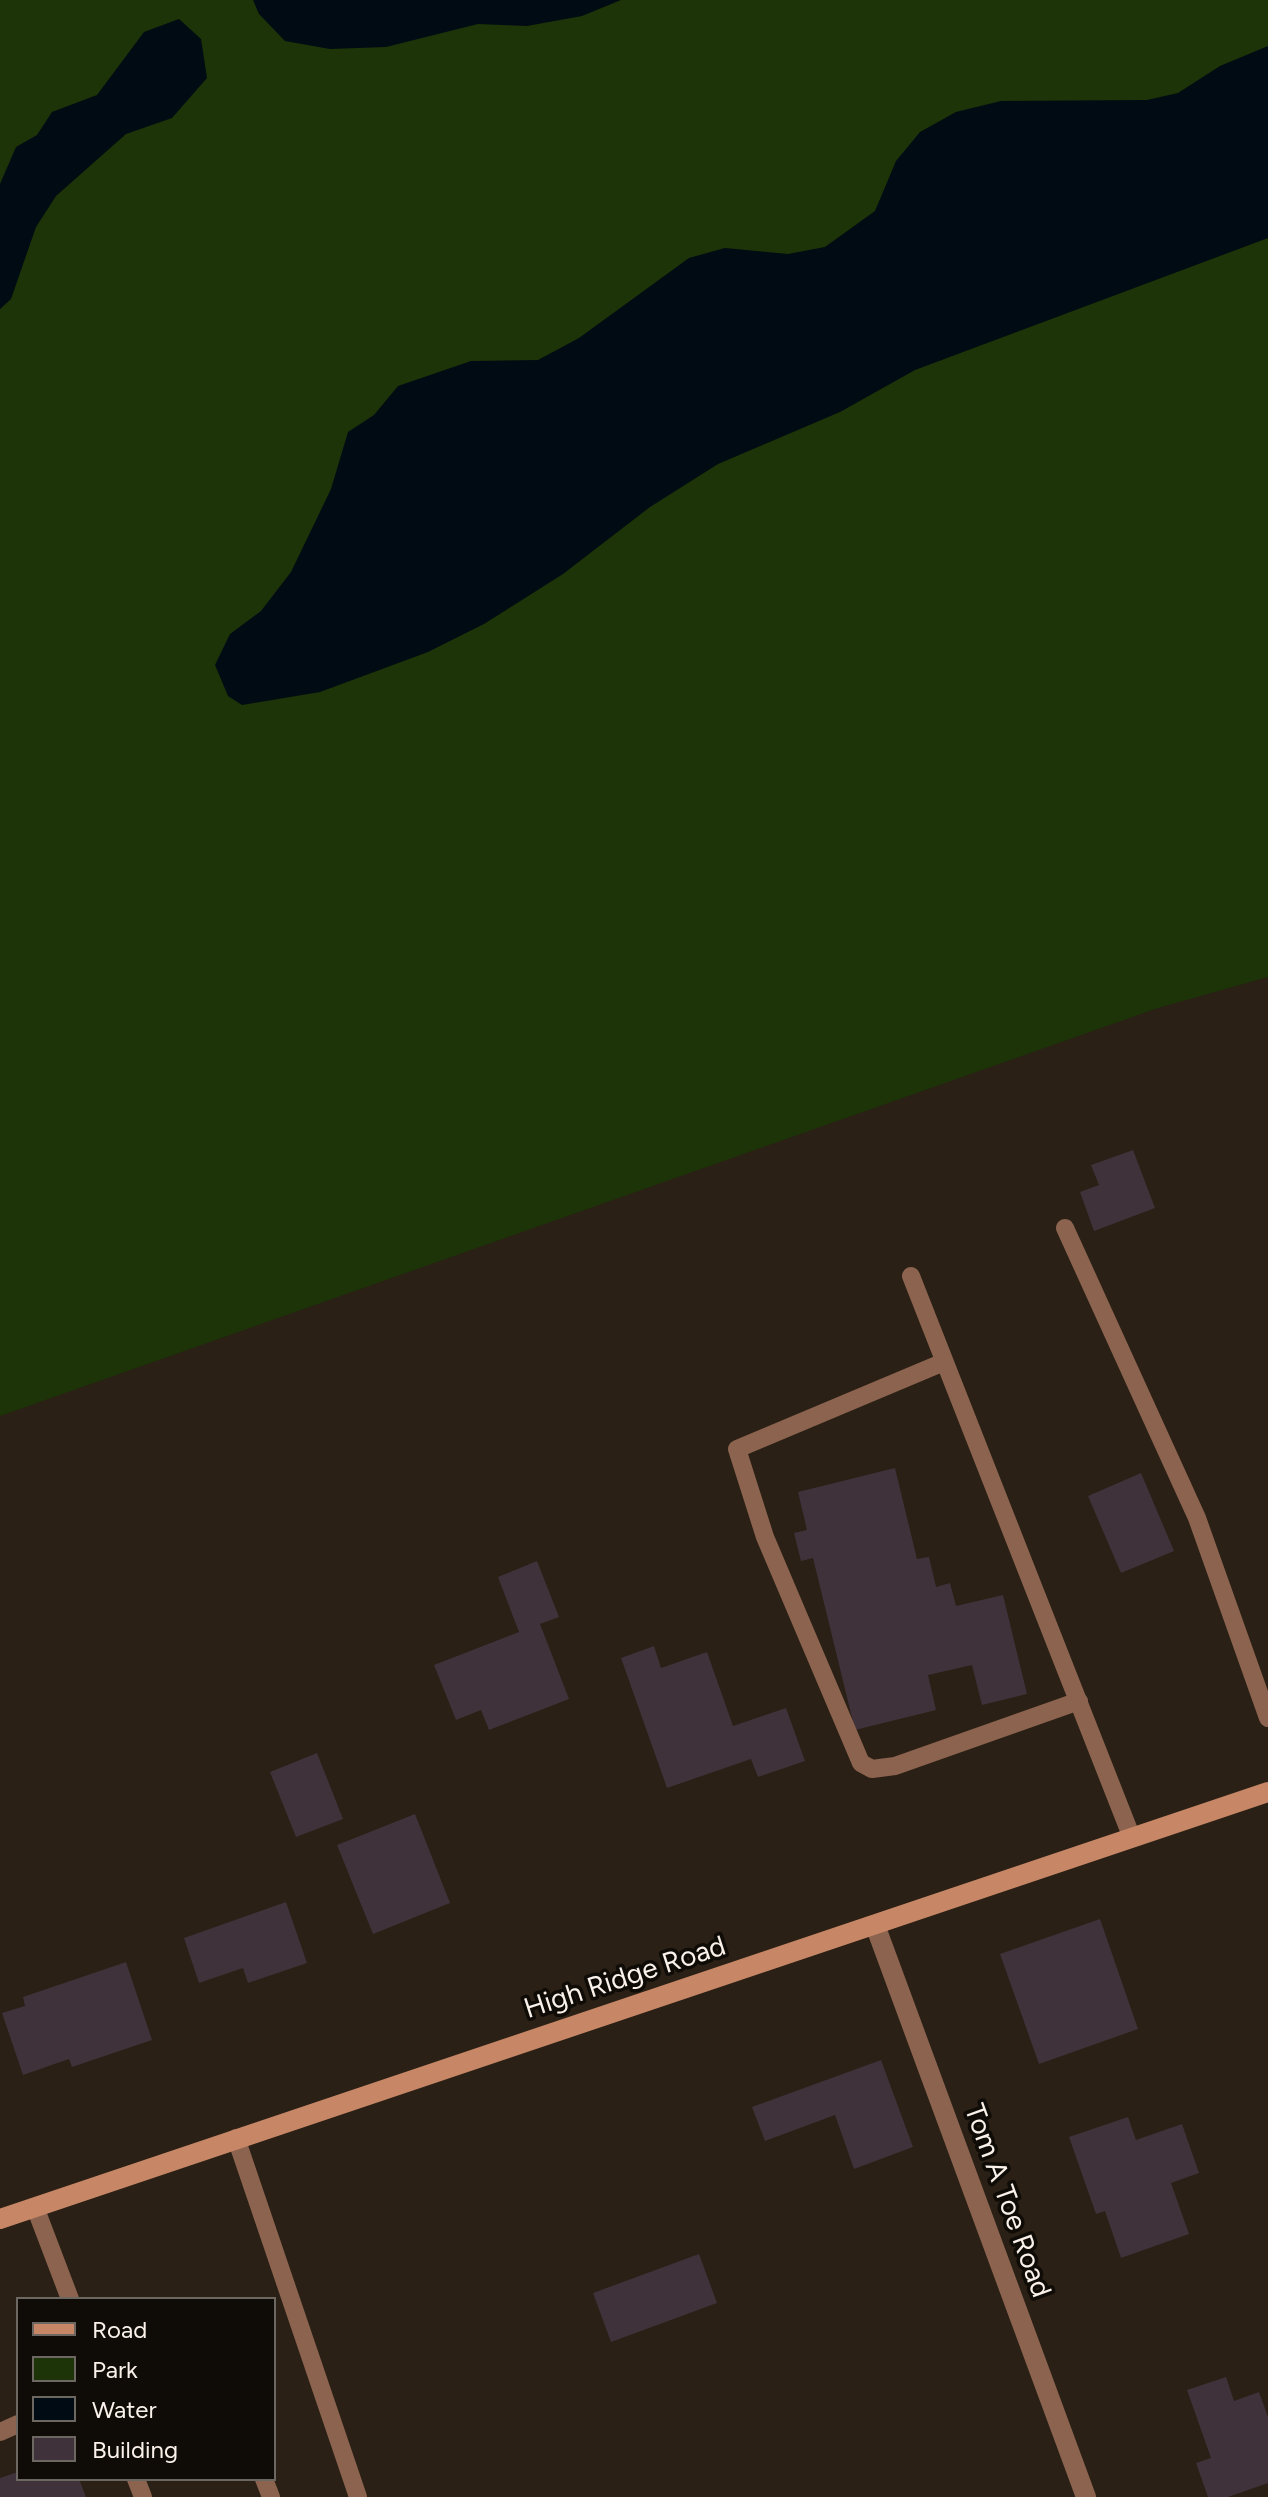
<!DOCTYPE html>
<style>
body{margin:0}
#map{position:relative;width:1268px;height:2497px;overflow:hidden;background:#2a2015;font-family:Figtree,sans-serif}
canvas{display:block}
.legend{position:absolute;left:16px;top:2297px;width:260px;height:184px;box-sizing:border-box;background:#0f0b06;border:2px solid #6d6761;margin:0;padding:10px 14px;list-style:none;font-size:24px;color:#f9f1ea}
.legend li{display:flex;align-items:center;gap:16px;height:40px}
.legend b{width:40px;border:2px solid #6d6761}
</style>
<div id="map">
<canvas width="1268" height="2497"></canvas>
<ul class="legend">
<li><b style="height:10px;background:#c78767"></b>Road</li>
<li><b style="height:22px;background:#1d3308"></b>Park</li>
<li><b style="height:22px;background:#000b13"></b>Water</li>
<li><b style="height:22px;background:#40323b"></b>Building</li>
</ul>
</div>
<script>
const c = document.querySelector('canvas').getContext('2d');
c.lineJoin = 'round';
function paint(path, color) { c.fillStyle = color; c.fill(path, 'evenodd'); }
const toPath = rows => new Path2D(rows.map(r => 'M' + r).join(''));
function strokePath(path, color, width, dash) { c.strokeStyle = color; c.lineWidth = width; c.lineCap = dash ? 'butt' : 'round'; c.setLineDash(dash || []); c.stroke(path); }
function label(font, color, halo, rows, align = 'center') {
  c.font = font + ' Figtree,sans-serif'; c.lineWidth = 7; c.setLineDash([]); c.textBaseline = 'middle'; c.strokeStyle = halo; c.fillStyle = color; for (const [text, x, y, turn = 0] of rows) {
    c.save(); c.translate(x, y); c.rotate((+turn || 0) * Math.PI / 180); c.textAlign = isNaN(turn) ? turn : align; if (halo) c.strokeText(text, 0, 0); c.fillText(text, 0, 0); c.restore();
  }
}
paint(toPath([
 [0,0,1268,0,1268,977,1158,1008,0,1416]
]), '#1d3308');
paint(toPath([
 [253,0,621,0,582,16,527,26,478,24,386,47,330,49,285,41,259,14],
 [179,19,201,39,207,78,172,118,126,134,56,196,36,227,11,299,0,309,0,184,16,147,37,135,52,112,97,95,144,32],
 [1268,46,1268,238,915,370,840,412,718,464,650,507,563,574,484,624,428,652,320,692,242,705,228,696,215,665,230,634,261,611,291,572,331,489,348,432,374,415,398,386,471,361,538,360,579,338,689,258,725,248,788,254,825,247,875,211,896,161,920,132,956,112,1001,101,1147,100,1178,93,1220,66]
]), '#000b13');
paint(toPath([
 [1133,1150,1155,1208,1094,1231,1080,1192,1099,1185,1091,1165],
 [895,1468,917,1559,929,1557,936,1587,950,1583,956,1606,1003,1595,1027,1694,982,1705,972,1665,928,1675,936,1710,855,1730,813,1558,801,1561,794,1533,807,1530,798,1492],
 [1141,1473,1174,1551,1121,1573,1088,1496],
 [537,1561,559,1617,540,1624,569,1699,489,1730,481,1710,456,1720,434,1665,519,1632,498,1577],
 [654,1646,661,1668,707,1652,733,1726,786,1708,805,1761,758,1777,751,1759,667,1788,621,1658],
 [317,1753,343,1819,296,1837,270,1772],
 [415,1814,450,1903,373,1934,337,1845],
 [286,1902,307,1963,248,1983,243,1968,199,1983,184,1938],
 [1100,1919,1138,2029,1039,2064,1000,1954],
 [126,1962,152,2040,72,2067,69,2059,23,2075,2,2013,25,2006,23,1997],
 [881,2060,913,2147,854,2169,835,2115,765,2141,752,2107],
 [1128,2117,1136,2140,1182,2124,1199,2173,1171,2183,1189,2234,1121,2258,1105,2211,1096,2214,1069,2137],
 [699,2254,717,2303,611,2342,593,2293],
 [1226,2377,1234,2401,1259,2392,1268,2417,1268,2483,1228,2497,1208,2497,1196,2463,1211,2458,1187,2390],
 [18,2472,18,2479,79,2479,86,2497,0,2497,0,2478]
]), '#40323b');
strokePath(toPath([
 [1065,1228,1197,1518,1268,1718],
 [911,1276,1132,1838],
 [944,1362,737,1449,765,1537,861,1763,872,1769,895,1766,1079,1701],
 [236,2138,358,2497],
 [35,2207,70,2299],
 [0,2432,18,2424],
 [136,2479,143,2497],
 [264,2479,271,2497]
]), '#8b634f', 18);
strokePath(toPath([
 [875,1925,1086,2497]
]), '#8b634f', 20);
strokePath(toPath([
 [0,2219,1268,1792]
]), '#c78767', 20);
label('28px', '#f9f1ea', '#0f0b06', [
 ["High Ridge Road",625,1978,-18],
 ["Tom A Toe Road",1007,2201,70]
]);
</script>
